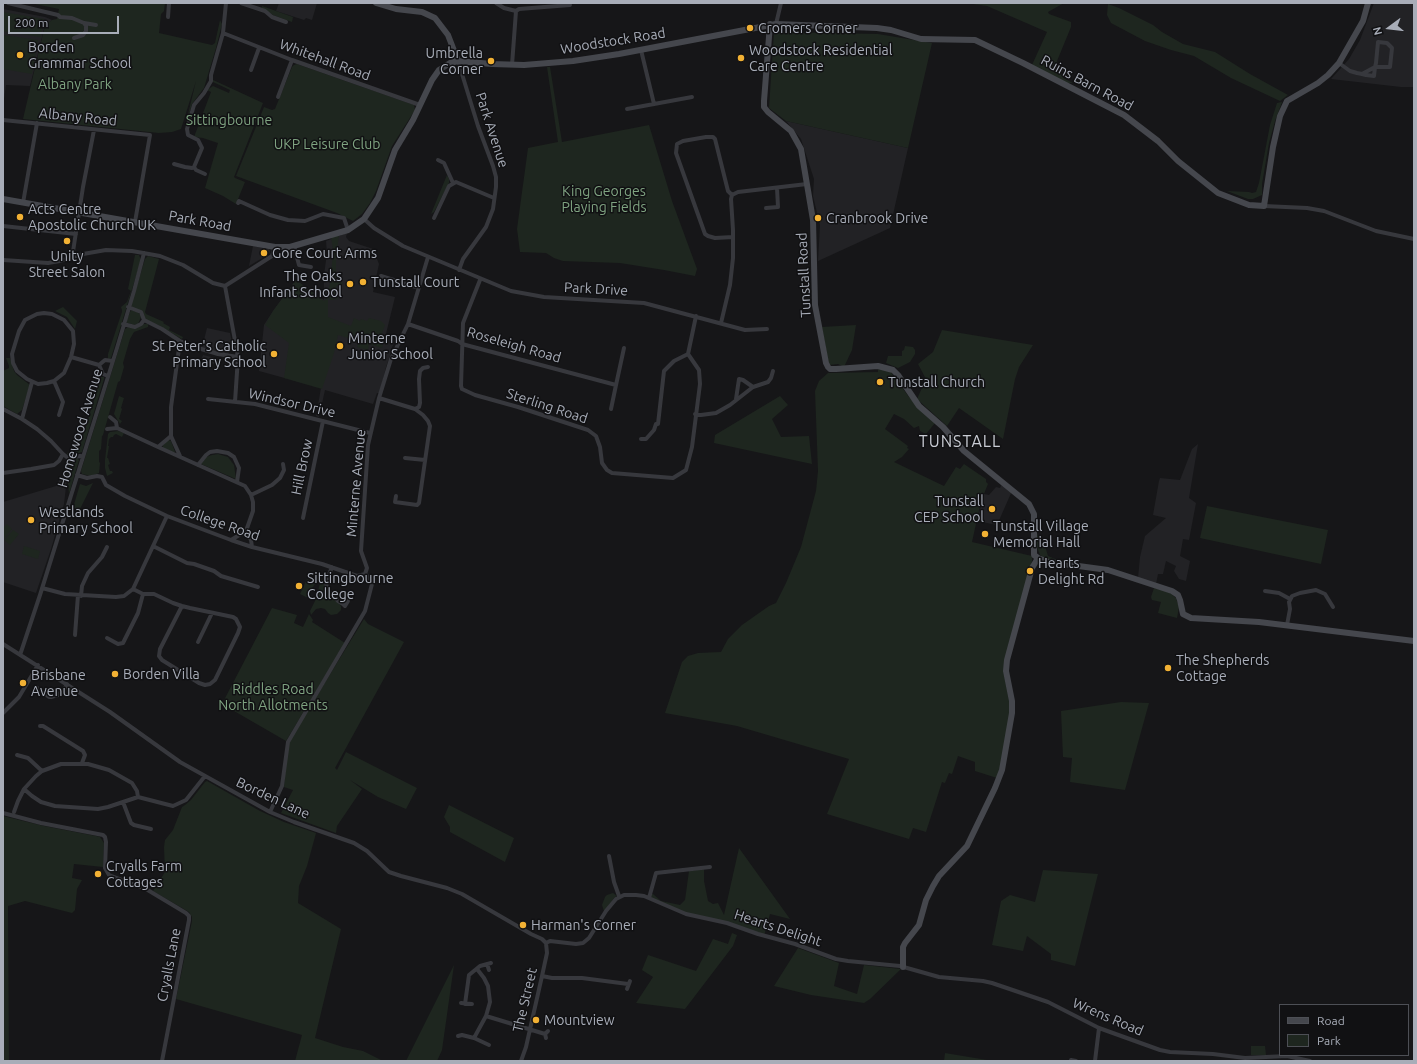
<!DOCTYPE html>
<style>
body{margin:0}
#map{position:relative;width:1417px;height:1064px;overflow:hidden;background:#161618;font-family:Ubuntu,sans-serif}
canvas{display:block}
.frame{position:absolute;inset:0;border:4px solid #a8adb8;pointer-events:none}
.legend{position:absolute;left:1279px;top:1004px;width:130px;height:52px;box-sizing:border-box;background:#111113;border:1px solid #4d4f55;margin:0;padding:5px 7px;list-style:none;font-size:12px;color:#a8adb8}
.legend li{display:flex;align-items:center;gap:8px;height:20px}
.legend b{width:20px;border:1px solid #4d4f55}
.north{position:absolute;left:1369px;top:8px;width:40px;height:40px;-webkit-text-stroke:3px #111113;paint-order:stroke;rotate:255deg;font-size:11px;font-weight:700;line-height:16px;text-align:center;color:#a8adb8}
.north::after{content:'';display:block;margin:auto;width:14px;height:18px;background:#a8adb8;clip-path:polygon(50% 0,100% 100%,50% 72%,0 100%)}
.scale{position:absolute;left:8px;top:16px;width:111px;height:18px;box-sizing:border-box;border:2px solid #a8adb8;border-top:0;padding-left:5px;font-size:12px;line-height:14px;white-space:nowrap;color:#a8adb8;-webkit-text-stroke:3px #111113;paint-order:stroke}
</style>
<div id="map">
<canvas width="1417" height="1064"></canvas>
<div class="frame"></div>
<ul class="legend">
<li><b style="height:5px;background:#45474d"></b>Road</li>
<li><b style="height:11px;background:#1e261f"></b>Park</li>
</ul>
<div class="north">N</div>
<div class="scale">200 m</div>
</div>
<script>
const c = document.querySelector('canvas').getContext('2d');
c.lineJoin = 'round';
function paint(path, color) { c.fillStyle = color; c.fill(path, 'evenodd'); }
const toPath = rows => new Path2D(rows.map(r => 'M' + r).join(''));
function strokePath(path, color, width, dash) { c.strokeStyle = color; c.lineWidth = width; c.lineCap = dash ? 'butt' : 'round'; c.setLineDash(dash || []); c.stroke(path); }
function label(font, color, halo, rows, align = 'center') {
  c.font = font + ' Ubuntu,sans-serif'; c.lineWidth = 3; c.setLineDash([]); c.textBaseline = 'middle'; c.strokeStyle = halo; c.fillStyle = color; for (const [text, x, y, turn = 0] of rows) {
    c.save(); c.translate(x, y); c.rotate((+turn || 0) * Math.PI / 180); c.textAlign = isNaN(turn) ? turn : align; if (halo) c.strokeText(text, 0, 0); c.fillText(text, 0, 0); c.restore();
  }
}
paint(toPath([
 [279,3,317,3,312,20,306,18,304,20,276,11],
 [1374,3,1414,3,1414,87,1401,87,1331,79,1349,59,1360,40],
 [3,9,45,17,52,20,45,25,30,86,6,85,3,106],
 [786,121,908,148,890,228,818,261,820,225,813,196,814,179,801,139],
 [347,233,346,237,349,241,373,249,379,264,373,292,395,297,385,338,396,340,391,349,392,350,386,367,380,393,377,393,373,404,325,390,319,417,316,416,321,388,259,371,264,325,273,311,296,280,324,300,324,275,327,253,326,241],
 [253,246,269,249,270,251,269,254,249,266],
 [207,328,230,333,233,347,230,347,228,355,202,348],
 [203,355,216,358,214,364,201,360],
 [1198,444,1189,498,1196,503,1189,540,1183,539,1180,556,1190,561,1186,581,1179,579,1174,571,1176,566,1166,561,1163,574,1158,574,1156,584,1138,578,1140,557,1145,536,1166,518,1153,515,1159,481,1160,478,1180,480,1192,449],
 [63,474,66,474,67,478,64,504,51,549,36,593,3,582,3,502,56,486],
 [1002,484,1012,491,997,525,977,521,984,494,989,495,996,487,1000,488]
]), '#222225');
paint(toPath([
 [30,3,165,3,164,11,161,14,159,33,212,45,215,43,220,20,222,24,216,48,204,88,192,104,184,131,196,81,181,129,172,132,159,133,23,119,45,25,52,20,57,19,59,9],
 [966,3,1064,3,1048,12,1049,14,1071,22,1071,27,1057,61,1063,78,1073,83,1066,83,1032,65,1047,32,987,6],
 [1108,4,1119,8,1153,25,1162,32,1183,44,1215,52,1250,74,1288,95,1280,101,1231,78,1194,56,1171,50,1145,41,1111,23,1107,15],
 [262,6,293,17,292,22,273,15,262,8],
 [3,12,44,19,41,37,3,31],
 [774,32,878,34,932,43,908,148,786,121,769,108],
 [3,35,38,40,32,74,3,69],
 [297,64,414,105,415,110,392,146,376,191,370,203,362,214,353,221,337,213,236,176,264,107,272,110,275,109,292,67,294,65],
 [547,67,550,67,562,142,649,125,672,201,697,269,695,276,664,270,620,263,563,261,554,258,546,253,520,252,517,229,528,148,558,142],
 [211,79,263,103,234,177,235,178,245,182,236,204,223,196,205,188,218,143,203,138,194,137,211,92,207,90,213,86,229,93,230,90,213,82],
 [1282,102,1275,121,1269,143,1262,184,1262,195,1253,199,1248,199,1227,191,1249,192,1252,193,1256,192,1259,183,1270,125,1277,103],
 [447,175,449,179,449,183,434,212,431,214],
 [339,235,336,257,336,276,343,284,336,286,338,294,338,299,331,300,328,298,328,317,351,326,354,318,360,321,361,319,367,321,369,318,381,321,385,325,382,333,384,337,382,348,369,344,368,350,357,347,358,344,355,340,338,335,334,353,322,389,284,378,289,343,265,325,273,311,296,280,324,301,328,296,329,287,331,280,333,249,331,237],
 [135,255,139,255,141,260,111,358,108,359,108,354,122,312,122,310,121,307,127,302,131,291,128,289],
 [148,256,159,259,145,312,146,314,164,322,163,323,170,327,169,330,183,337,182,339,158,325,146,320,132,307,131,304,139,279,145,259],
 [63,307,77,321,75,329,67,317,55,311],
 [131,310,140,313,141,317,138,324,136,325,127,323,126,321],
 [142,324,148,324,148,327,134,332,130,339,123,363,124,367,120,381,118,382,103,435,102,436,101,449,99,451,99,462,100,463,99,473,91,476,82,474,81,471,125,329,128,327,137,328],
 [856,325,852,350,844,367,838,364,829,365,822,327],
 [942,330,1033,345,1019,367,1015,379,1003,439,959,408,947,426,917,399,926,379,918,364,933,352],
 [905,346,913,347,915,350,915,354,910,362,898,368,886,363,888,356,902,356,902,351,904,350],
 [6,358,10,358,14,371,17,375,30,385,22,410,17,414,3,406,3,371,9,368,9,366],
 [878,369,890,371,909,397,935,423,926,434,920,431,919,426,914,428,904,419,894,414,885,429,908,446,907,448,909,449,902,457,894,462,944,486,956,467,960,469,964,464,986,479,986,482,988,484,981,501,972,542,1032,556,1032,561,1025,594,1007,655,1010,717,1004,755,997,778,975,771,975,762,958,756,952,774,949,773,945,783,942,782,926,832,913,828,909,839,827,814,849,759,737,726,665,713,682,662,688,656,698,653,721,652,728,639,742,625,769,606,776,603,786,583,801,547,816,491,818,471,815,391,819,381,828,373,878,372],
 [101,377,104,377,104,379,82,452,68,456,67,453,79,449],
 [119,396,124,398,121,408,122,409,119,419,122,421,120,424,114,414],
 [780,396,788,405,772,419,781,437,809,436,812,464,714,443,715,435],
 [118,431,124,433,122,437,116,434,114,435,113,437,111,437,109,439,108,446,109,446,107,458,108,458,110,464,108,465,110,471,112,471,113,473,107,476,105,468,105,460,108,434,110,432],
 [168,440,171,441,175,452,172,453,163,448,163,445],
 [218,454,228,457,234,465,236,479,201,464,206,457,212,455],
 [77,458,79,460,69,494,66,460],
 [93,483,79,511,73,508,80,484,86,486],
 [1207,506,1328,530,1321,564,1200,538],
 [7,524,12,529,4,539,3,528],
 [13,530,19,534,10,545,4,540],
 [1037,533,1039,540,1045,546,1048,556,1060,561,1047,559,1040,555,1037,547],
 [24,546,40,551,38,559,22,554],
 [307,579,317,584,314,585,308,598,300,594],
 [321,579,323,580,325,587,341,606,341,610,337,614,331,615,328,613,325,609,321,608,316,609,311,615,310,611,316,599],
 [1154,588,1168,591,1176,598,1179,607,1177,618,1158,613,1161,602,1152,600,1151,597],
 [272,608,297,615,294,623,303,627,309,614,313,620,312,622,345,643,286,741,222,704],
 [364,619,368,624,404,642,335,768,337,770,346,752,417,788,406,809,378,797,350,780,362,789,337,826,336,833,281,813,293,790,284,787,286,760,289,741],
 [1121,702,1149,703,1125,790,1070,782,1072,758,1063,757,1061,711],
 [207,781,260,811,284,822,316,833,307,866,299,886,298,903,341,929,315,1038,343,1047,363,1051,383,1061,295,1061,302,1035,176,999,192,921,192,917,189,912,153,891,165,872,164,847,165,840,173,830,182,807,185,805,191,800,205,782],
 [449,805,514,838,505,862,450,832,450,827,444,817],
 [3,816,44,826,96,836,100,837,104,843,103,867,74,864,72,878,82,880,77,889,75,910,72,913,25,901,8,906,9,1061,3,1061],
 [739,848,790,919,770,914,764,936,727,923,686,914,649,898,651,894,653,894,661,901,680,905,685,900,689,871,704,869,704,881,708,901,713,904,718,903,724,915],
 [1043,870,1098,874,1075,966,1051,960,1051,954,1027,936,1023,951,992,945,1001,901,1010,895,1035,902],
 [613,893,617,896,614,898,605,911,604,911,602,905,605,897,607,895],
 [732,933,737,935,733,946,685,1009,636,1003,653,977,642,970,648,955,696,971,713,939,728,944],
 [798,948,839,963,834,986,857,994,864,965,901,969,870,999,864,1003,811,995,774,986],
 [454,965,442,1050,437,1061,406,1061],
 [1251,1046,1265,1046,1266,1055,1251,1055],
 [945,1053,993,1061,944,1061]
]), '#1e261f');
strokePath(toPath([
 [8,3,58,15,60,17,72,18,84,23,96,25],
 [241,3,265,11,272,17,286,22],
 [496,3,504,8,516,11,519,9,570,5],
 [168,17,169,3],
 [776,24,781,3],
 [223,33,292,60,420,105],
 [74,38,83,35,86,31,86,26,84,23],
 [458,61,478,126,493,166,496,177,496,187,493,209,486,227,463,259,459,270],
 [1339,63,1350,71,1357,73,1362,74,1366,75,1374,76,1375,67,1376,63,1378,42,1387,43,1392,48,1390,67,1375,67,1362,74],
 [512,65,516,11],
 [251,70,259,48],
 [278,97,292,60],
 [654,104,692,97],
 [627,109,654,104,641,50],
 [3,120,150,135,135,222],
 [438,160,444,163,453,183],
 [174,164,185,167,192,168,194,167,202,148,198,140,188,135,187,129,194,105,204,93,211,81,211,75,223,33,226,3],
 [194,167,196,170,205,174],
 [732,195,728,191,715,139,713,137,706,137,683,141,677,144,676,153,705,234,708,236,715,238,733,237],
 [23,203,37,123],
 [238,203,239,201,270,215,288,220,305,221,323,214,344,218,348,230],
 [1264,206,1307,208,1324,211,1376,231,1414,239],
 [766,208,778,207,777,188],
 [434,218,449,186,456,182,494,198],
 [364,219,374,228,403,246,511,291,544,297,644,303,745,330,767,329],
 [3,226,76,234],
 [294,246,299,265,311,267],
 [72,258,83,187,94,130],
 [3,260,48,263,60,261,83,254,106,250,132,251,160,256,183,265,213,283,225,286,272,256,275,247],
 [381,276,419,288],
 [480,280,463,323,461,386,462,389,475,395,518,407,588,430,596,436,600,447,602,463,607,470,612,473,673,478,686,470,692,447,700,384,699,370,688,354],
 [225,286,238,357,235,402],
 [44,313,52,314,64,320,73,331,74,344,71,357,64,373,54,381,47,383,38,384,27,379,17,371,13,363,12,354,19,331,25,320,37,314,44,313],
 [144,320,162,329,180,341,198,348,218,354,238,357],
 [721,323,730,285,733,258,733,230,731,199,732,195,738,192,807,184],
 [123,324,135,327,141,324,144,320,141,312,128,307],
 [408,324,458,341,462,344,616,385,611,409],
 [180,341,171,407,171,436,158,447,245,486,251,495,253,502,253,511,246,531],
 [71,357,99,365],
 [108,376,103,374,99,365,105,360,113,361],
 [54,381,63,402,59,415],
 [616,385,624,348],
 [379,398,415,409,423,415,428,421,430,426,419,503,417,505,395,502,396,496],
 [208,399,255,404,370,433],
 [736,399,739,379,743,380,753,387],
 [3,409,22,419,37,429,51,441,63,454,68,458,80,456,83,457],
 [415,409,419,407,420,403,419,379,420,371,423,368,428,367],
 [695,414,701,415,716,413,730,405,753,387,768,382,771,378,773,371],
 [22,419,32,382],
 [117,428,158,447],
 [107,429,117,428,116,422,110,417],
 [171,436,180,456],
 [641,439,646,439,654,430,656,424,658,424,664,371,674,361,688,354,696,316],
 [405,458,425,460],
 [198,465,206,455,210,452,217,451,228,453,234,457,239,468,237,482],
 [3,473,31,469,54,465,59,461,63,454],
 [77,475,87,478,97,476,102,477,106,485,125,496,167,516,231,540,252,547,322,564,357,576,365,574],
 [251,495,272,485,280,478,284,470,283,464],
 [303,518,323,421],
 [231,540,246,531,251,540,252,547],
 [153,546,187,563,194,564,214,571,221,576,258,587],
 [332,567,326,582,327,589,338,601,343,604,345,606,348,601],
 [365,574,367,568,361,551,368,445,379,398,391,359,408,324,428,257],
 [42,588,65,594,116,597,124,596,133,589,167,516],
 [133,589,143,594,154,594,173,603,182,606,190,608,233,617,236,619,240,627,238,633,215,680,210,684,205,685,199,683,162,660,159,656,160,649,182,606],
 [1265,591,1279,593,1290,599],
 [81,596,82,586,88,573,102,557,107,547],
 [1287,625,1290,609,1289,602,1292,596,1300,593,1316,590,1325,594,1333,607],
 [75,635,78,595],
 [107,638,118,644,123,643,138,613,143,594],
 [198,642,212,613],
 [3,644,110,712,180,762,270,812,294,822,354,843,367,851,389,872,401,876,447,888,462,894,531,934,542,939,546,943],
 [20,655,40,595,117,348,134,291,144,253],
 [36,687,49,697,51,697,58,695,65,688,67,684],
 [3,713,19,697,38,665],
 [40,726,43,726,83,751,85,755,82,763],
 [17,755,28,758,42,771],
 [24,789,32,796,41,802,55,806,98,809,108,807,138,797,173,806,186,800,205,776],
 [123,802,131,823,134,825,151,829],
 [14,812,18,801,24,789,36,776,42,771,61,764,88,764,109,770,132,783,137,791,138,797],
 [270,812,282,786,288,742,365,611,372,584,372,581,365,574],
 [3,813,41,823,103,835,105,837,106,842,105,868,109,875,146,889,186,913,189,916,189,920,162,1061],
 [609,856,614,882,619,896],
 [649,898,656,873,710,867],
 [546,943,550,941,576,944,583,943,589,938,606,911,616,899,624,895,636,895,644,896,686,914,727,923,758,934,795,944,836,959,848,961,900,966,939,977,983,981,992,983,1048,1002,1099,1028,1160,1050,1170,1052,1213,1054,1245,1058,1287,1056,1310,1061],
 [487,964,489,970],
 [542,976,552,978,582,978,628,984],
 [627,989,630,981],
 [461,1003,472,1004],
 [465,1004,469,975,480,966,491,963],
 [486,1016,545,1034],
 [458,1036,462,1035,474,1038,489,1045],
 [474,1038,486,1016,490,1002,488,986,484,978,477,969],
 [546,1038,545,1034,548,1031],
 [1071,1060,1076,1061],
 [521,1061,526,1047,542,976,547,953,546,943],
 [1095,1061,1099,1028]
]), '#37383d', 4);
strokePath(toPath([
 [376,3,396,9,422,12,435,18,448,35,458,61],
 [770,24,764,101,764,107,768,112,791,131,801,149,813,220,815,305,826,363,828,367,830,369,836,369,878,366,893,370,898,375,919,406,943,427,964,451,1029,504,1034,514,1034,555,1038,558],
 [3,199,275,247,290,247,348,230,364,219,378,198,395,150,413,120,432,80,439,70,450,63,458,61,492,64,524,65,573,61,619,54,776,24,877,28,891,30,921,39,975,40,1023,63,1124,115,1158,141,1178,161,1218,193,1249,205,1264,206,1273,147,1280,116,1287,101,1318,83,1328,75,1339,63,1363,21,1368,3],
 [1038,558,1049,562,1108,570,1172,591,1178,595,1180,600,1183,614,1191,618,1259,622,1414,641],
 [903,967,903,947,905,943,919,925,926,900,933,886,939,876,967,846,995,788,1002,770,1012,713,1012,701,1006,671,1007,660,1032,568,1038,558]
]), '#45474d', 6);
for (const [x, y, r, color] of [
 [750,28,4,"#f2b134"],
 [20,55,4,"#f2b134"],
 [741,58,4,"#f2b134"],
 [491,61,4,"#f2b134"],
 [20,217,4,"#f2b134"],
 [818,218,4,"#f2b134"],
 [67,241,4,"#f2b134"],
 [264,253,4,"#f2b134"],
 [363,282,4,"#f2b134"],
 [350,284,4,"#f2b134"],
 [340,346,4,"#f2b134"],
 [274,354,4,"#f2b134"],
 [880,382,4,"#f2b134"],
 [992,509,4,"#f2b134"],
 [31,520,4,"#f2b134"],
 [985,534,4,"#f2b134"],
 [1030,571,4,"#f2b134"],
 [299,586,4,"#f2b134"],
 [1168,668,4,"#f2b134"],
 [115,674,4,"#f2b134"],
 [23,683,4,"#f2b134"],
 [98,874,4,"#f2b134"],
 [523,925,4,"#f2b134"],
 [536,1020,4,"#f2b134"]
]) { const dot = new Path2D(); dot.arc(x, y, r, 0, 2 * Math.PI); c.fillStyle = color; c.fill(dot); strokePath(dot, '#111113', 1.5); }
label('14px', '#a8adb8', '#111113', [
 ["Cromers Corner",758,28],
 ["Borden",28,47],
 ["Grammar School",28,63],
 ["Woodstock Residential",749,50],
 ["Care Centre",749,66],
 ["Umbrella",483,53,"right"],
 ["Corner",483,69,"right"],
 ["Acts Centre",28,209],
 ["Apostolic Church UK",28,225],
 ["Cranbrook Drive",826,218],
 ["Gore Court Arms",272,253],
 ["Unity",67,256,"center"],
 ["Street Salon",67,272,"center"],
 ["The Oaks",342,276,"right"],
 ["Infant School",342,292,"right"],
 ["Tunstall Court",371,282],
 ["Minterne",348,338],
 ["Junior School",348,354],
 ["St Peter's Catholic",266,346,"right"],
 ["Primary School",266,362,"right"],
 ["Tunstall Church",888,382],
 ["Tunstall",984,501,"right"],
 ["CEP School",984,517,"right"],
 ["Westlands",39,512],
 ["Primary School",39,528],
 ["Tunstall Village",993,526],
 ["Memorial Hall",993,542],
 ["Hearts",1038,563],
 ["Delight Rd",1038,579],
 ["Sittingbourne",307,578],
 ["College",307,594],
 ["The Shepherds",1176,660],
 ["Cottage",1176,676],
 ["Borden Villa",123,674],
 ["Brisbane",31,675],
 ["Avenue",31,691],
 ["Cryalls Farm",106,866],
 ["Cottages",106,882],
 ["Harman's Corner",531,925],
 ["Mountview",544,1020]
], 'left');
label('14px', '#a8adb8', '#111113', [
 ["Woodstock Road",613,41,-9],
 ["Whitehall Road",325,60,20],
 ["Ruins Barn Road",1087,83,28],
 ["Albany Road",78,117,6],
 ["Park Avenue",492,130,72],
 ["Park Road",200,221,10],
 ["Tunstall Road",804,275,-93],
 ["Park Drive",596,289,3],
 ["Roseleigh Road",514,345,16],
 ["Windsor Drive",292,403,13],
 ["Sterling Road",547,406,18],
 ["Homewood Avenue",80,428,-73],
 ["Hill Brow",302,467,-78],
 ["Minterne Avenue",356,483,-85],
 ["College Road",220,523,19],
 ["Borden Lane",273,798,25],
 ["Hearts Delight",778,928,18],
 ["Cryalls Lane",169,965,-79],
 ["The Street",525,1000,-77],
 ["Wrens Road",1108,1017,23]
]);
label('14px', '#7fa381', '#111113', [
 ["Albany Park",75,84],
 ["Sittingbourne",229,120],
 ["UKP Leisure Club",327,144],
 ["King Georges",604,191],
 ["Playing Fields",604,207],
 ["Riddles Road",273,689],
 ["North Allotments",273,705]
]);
c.letterSpacing = '1px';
label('16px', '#c9ccd4', '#111113', [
 ["TUNSTALL",960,442]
]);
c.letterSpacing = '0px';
</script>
